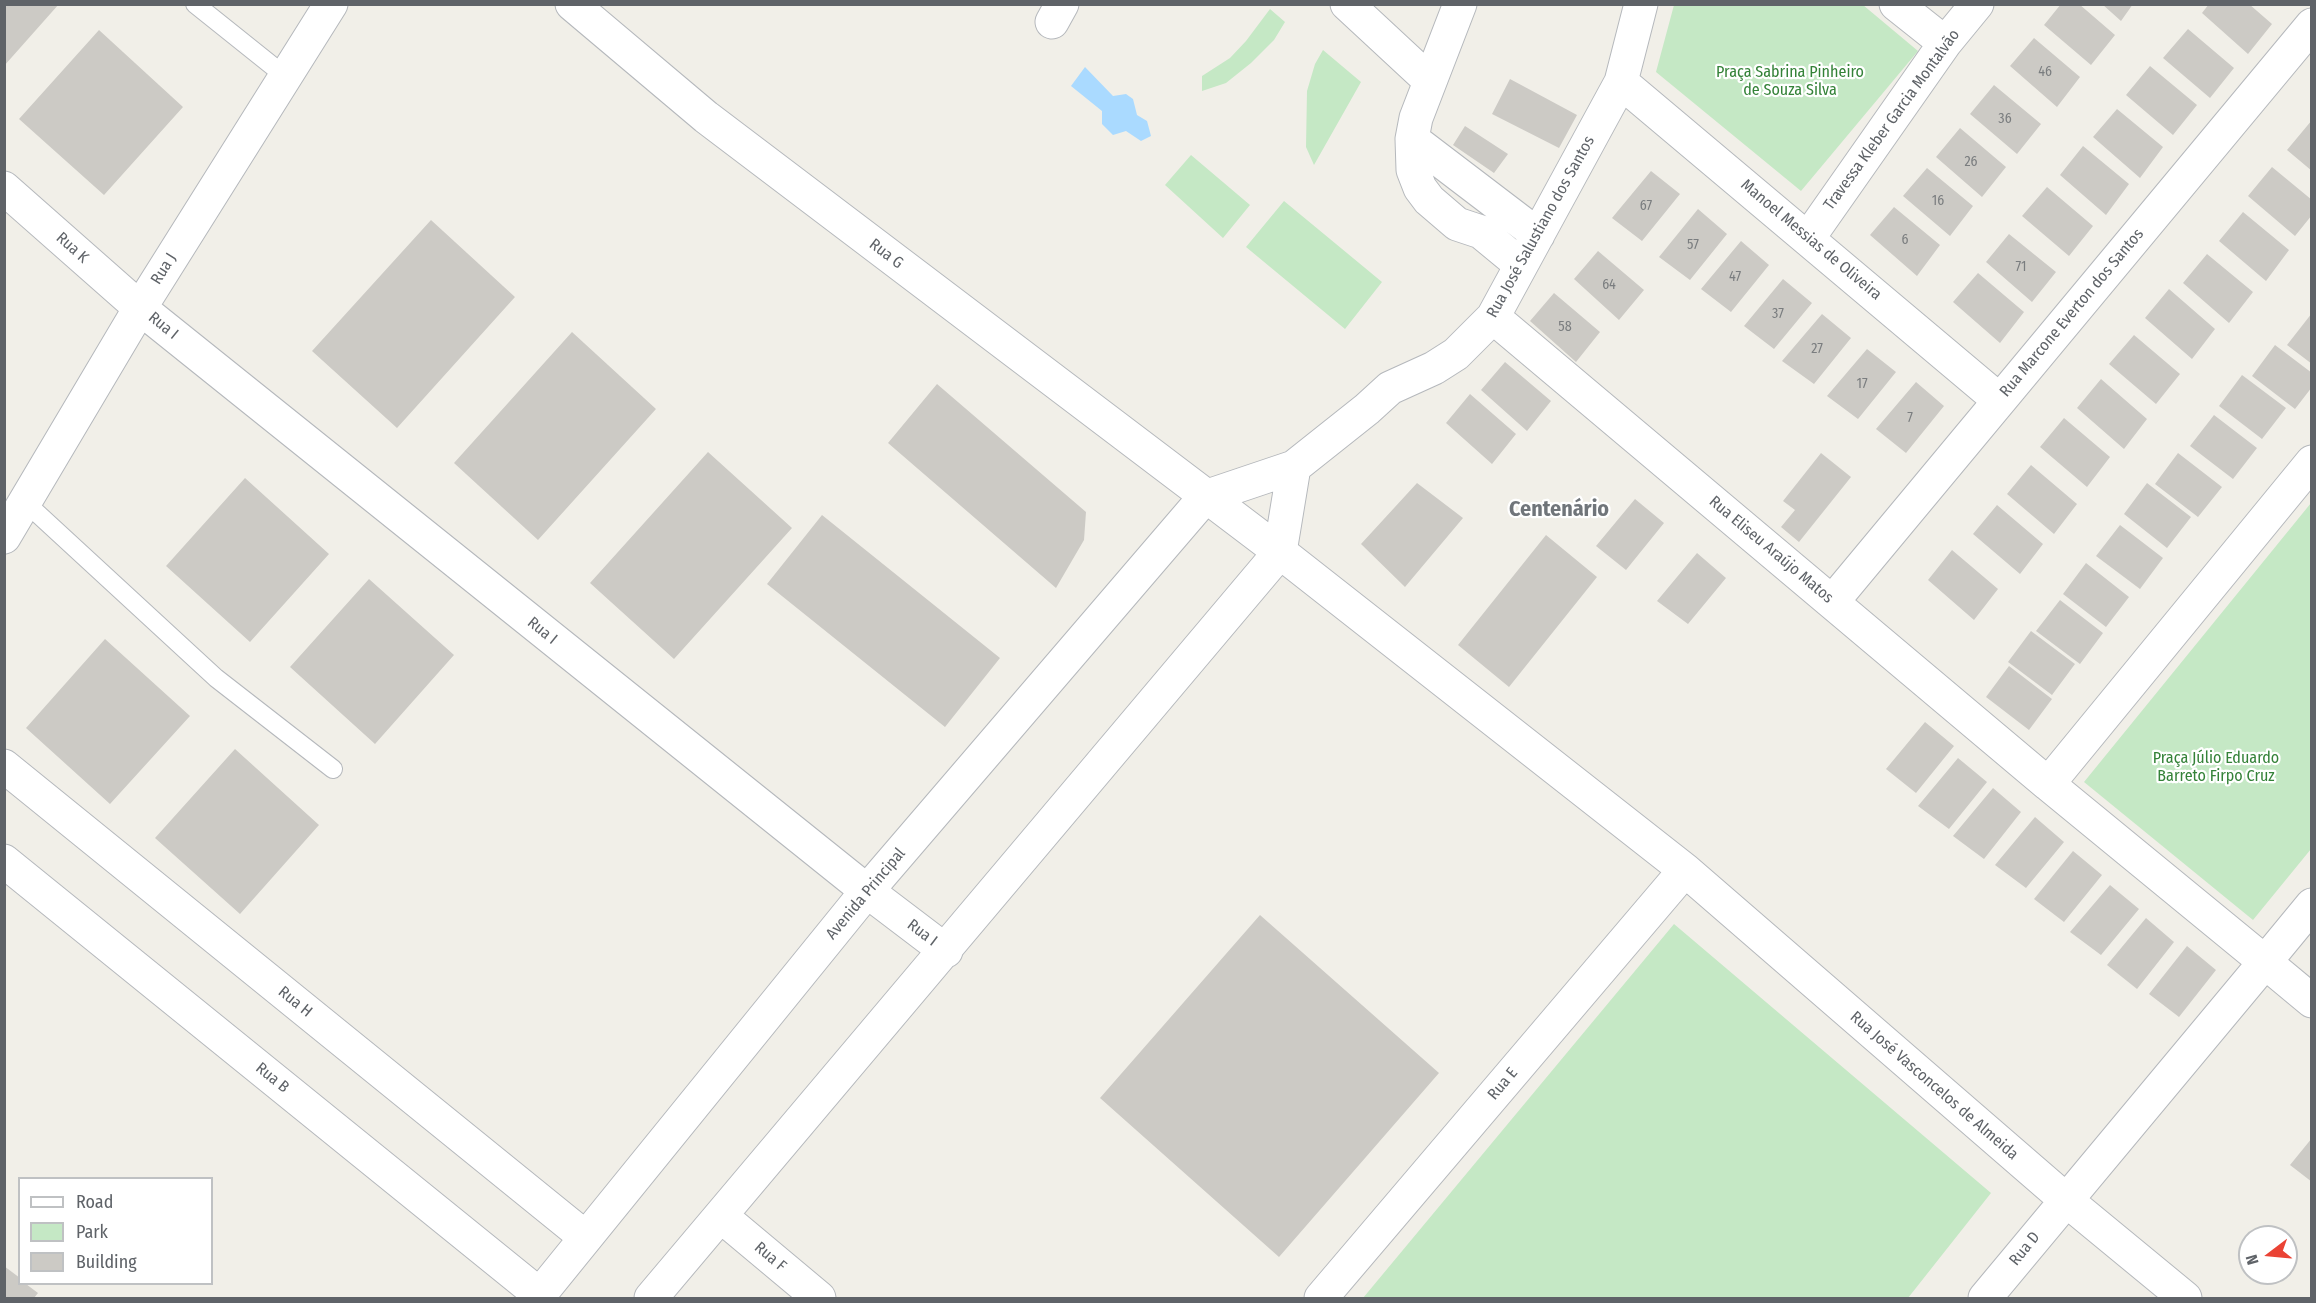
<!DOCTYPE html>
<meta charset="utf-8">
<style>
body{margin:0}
#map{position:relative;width:2316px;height:1303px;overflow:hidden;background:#f1efe8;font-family:"Fira Sans Condensed",sans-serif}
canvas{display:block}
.frame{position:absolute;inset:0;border:6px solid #5f6368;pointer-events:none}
.legend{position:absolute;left:18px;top:1177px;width:195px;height:108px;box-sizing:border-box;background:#fff;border:2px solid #bfc1c3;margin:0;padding:8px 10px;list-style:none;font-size:18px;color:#5f6368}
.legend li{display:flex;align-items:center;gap:12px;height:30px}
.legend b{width:30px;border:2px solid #bfc1c3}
.north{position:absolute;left:2238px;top:1225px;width:60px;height:60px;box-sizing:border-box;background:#fff;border:2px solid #bfc1c3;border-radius:50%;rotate:254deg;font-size:16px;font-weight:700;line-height:24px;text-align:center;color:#5f6368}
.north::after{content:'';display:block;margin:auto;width:21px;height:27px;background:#ea4335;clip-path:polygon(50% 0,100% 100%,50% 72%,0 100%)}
</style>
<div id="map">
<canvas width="2316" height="1303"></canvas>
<div class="frame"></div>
<ul class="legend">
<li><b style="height:8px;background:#fff"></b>Road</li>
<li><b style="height:16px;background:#c5e8c5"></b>Park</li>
<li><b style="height:16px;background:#cccac5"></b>Building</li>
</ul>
<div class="north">N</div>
</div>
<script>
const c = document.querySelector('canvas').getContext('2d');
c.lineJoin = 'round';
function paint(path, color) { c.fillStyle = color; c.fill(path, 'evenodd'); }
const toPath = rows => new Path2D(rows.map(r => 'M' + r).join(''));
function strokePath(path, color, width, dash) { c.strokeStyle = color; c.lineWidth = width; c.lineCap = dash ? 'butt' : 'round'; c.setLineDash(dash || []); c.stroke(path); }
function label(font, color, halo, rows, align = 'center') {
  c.font = font + ' "Fira Sans Condensed",sans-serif'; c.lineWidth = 4.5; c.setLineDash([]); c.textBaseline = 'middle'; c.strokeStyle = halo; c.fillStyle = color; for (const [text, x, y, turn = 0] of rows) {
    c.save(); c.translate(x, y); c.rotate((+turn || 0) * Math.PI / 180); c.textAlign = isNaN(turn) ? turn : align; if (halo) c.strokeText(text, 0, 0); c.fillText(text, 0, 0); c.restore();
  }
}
paint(toPath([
 [1674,5,1863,5,1918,51,1801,191,1656,72],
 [1270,9,1285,22,1274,40,1251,63,1226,83,1202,91,1202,76,1230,58,1246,41],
 [1323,50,1361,82,1314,165,1306,147,1307,91,1315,64],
 [1191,155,1250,205,1223,238,1165,185],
 [1284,201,1382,282,1345,329,1246,247],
 [2311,503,2311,849,2253,920,2084,782],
 [1674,924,1991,1193,1908,1298,1363,1298]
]), '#c5e8c5');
paint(toPath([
 [1085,67,1113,96,1126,94,1133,99,1137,115,1147,121,1151,136,1141,141,1126,131,1113,135,1102,124,1102,111,1071,86]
]), '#aadaff');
paint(toPath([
 [4,4,59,4,4,66],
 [2061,4,2079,4,2115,35,2091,65,2044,25],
 [2102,4,2133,4,2121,21],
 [2209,4,2249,4,2272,24,2248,54,2202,13],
 [2188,29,2234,68,2210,98,2163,58],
 [99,30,183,107,104,195,19,119],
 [2034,38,2080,77,2057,107,2010,66],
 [2150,66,2197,105,2173,135,2126,95],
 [1510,79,1577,115,1559,148,1492,114],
 [1994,85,2041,124,2017,154,1970,114],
 [2117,109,2163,147,2140,178,2093,137],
 [2312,120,2312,171,2287,150],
 [1465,126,1508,154,1494,173,1453,145],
 [1960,128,2006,167,1982,197,1936,157],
 [2083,146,2129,184,2106,215,2060,175],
 [2272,167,2312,200,2312,215,2295,236,2248,196],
 [1927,168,1973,206,1950,236,1903,196],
 [1651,171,1680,194,1642,241,1612,218],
 [2047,187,2093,226,2069,256,2022,216],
 [1894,207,1940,245,1917,276,1870,235],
 [1698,209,1727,234,1690,280,1659,257],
 [2243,212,2289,250,2266,281,2219,241],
 [431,220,515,297,397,428,312,351],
 [2009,234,2056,272,2032,302,1986,262],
 [1741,241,1769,265,1731,312,1701,289],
 [1598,251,1644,290,1619,320,1574,279],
 [2207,254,2253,292,2229,323,2183,283],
 [1978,273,2024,312,2000,343,1953,302],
 [1783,279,1812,303,1774,349,1744,326],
 [2169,289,2215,329,2192,359,2145,318],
 [1554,293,1600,332,1576,362,1530,321],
 [2312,313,2312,364,2287,345],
 [1822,314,1851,338,1814,384,1782,361],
 [572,332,656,409,538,540,454,463],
 [2134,335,2180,374,2156,404,2109,364],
 [2275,345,2312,373,2312,387,2295,409,2252,376],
 [1867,349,1896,372,1858,419,1827,396],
 [1505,362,1551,401,1527,431,1481,390],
 [2242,375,2286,408,2262,439,2219,406],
 [2101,379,2147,419,2124,449,2077,408],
 [1916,382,1944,406,1906,453,1876,429],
 [937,384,1086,512,1084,540,1056,588,888,443],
 [1470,394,1516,434,1492,464,1446,423],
 [2214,415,2257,448,2233,479,2190,446],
 [2064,418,2110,457,2087,487,2040,447],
 [708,452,792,528,674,659,590,583],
 [1821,453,1851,477,1799,542,1781,527,1795,510,1783,501],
 [2178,453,2222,487,2198,517,2155,484],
 [2031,465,2077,504,2054,534,2007,494],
 [245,478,329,554,250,642,166,566],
 [1417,483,1463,518,1405,587,1361,544],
 [2147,483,2191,517,2167,548,2124,514],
 [1635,499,1664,523,1626,570,1596,546],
 [1997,505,2043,544,2020,574,1973,534],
 [822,515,1000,658,945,727,767,584],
 [2120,525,2163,558,2140,589,2096,556],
 [1546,535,1597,577,1509,687,1458,645],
 [1952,550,1998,589,1974,620,1928,580],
 [1697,553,1726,578,1688,624,1657,601],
 [2086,563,2129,597,2106,627,2063,594],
 [369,579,454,655,375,744,290,667],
 [2060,600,2103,633,2080,664,2036,631],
 [2031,631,2075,664,2052,695,2008,662],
 [105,639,190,716,110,804,26,728],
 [2009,666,2052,699,2029,730,1986,697],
 [1925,722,1954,746,1916,793,1886,769],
 [235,749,319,825,240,914,155,838],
 [1958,758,1987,782,1949,829,1918,806],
 [1993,788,2021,812,1984,859,1953,836],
 [2035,817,2064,842,2026,888,1995,865],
 [2073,851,2102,875,2064,922,2034,899],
 [2110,885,2139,909,2101,955,2070,932],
 [1260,915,1439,1073,1279,1257,1100,1098],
 [2146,918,2174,942,2137,989,2107,965],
 [2187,946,2216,970,2179,1017,2149,994],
 [2312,1138,2312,1182,2290,1165],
 [4,1266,20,1278,20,1284,26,1284,38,1293,34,1298,4,1298]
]), '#cccac5');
const service = toPath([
 [195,4,285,76],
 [25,502,216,678,333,769]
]);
const minor = toPath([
 [572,4,706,117,1280,552,1685,870,2066,1200,2185,1298],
 [1347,4,1430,81],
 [1460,4,1416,118,1412,139,1413,170,1420,188,1429,200,1457,224,1481,232,1521,265],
 [1896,4,1945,43],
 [1052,22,1062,4],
 [1621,82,1999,400],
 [1412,139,1538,235],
 [4,188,140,308,867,891,946,951],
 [1809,237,1945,43,1977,4],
 [1493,317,2048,784],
 [2312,462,2048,784,2265,962,2312,905],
 [1205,497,1294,467,1367,409,1390,388,1434,368,1456,354,1493,317,1621,82,1641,4],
 [4,537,140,308,331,4],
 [1833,601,2312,25],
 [4,766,585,1237],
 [4,861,540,1295],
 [721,1216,819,1298],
 [537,1298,867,891,1205,497],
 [651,1298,1280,552,1294,467],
 [1321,1298,1685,870],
 [1985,1298,2265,962,2312,1001]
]);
strokePath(service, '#b5b8bc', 20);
strokePath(minor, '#b5b8bc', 35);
strokePath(service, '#fff', 18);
strokePath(minor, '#fff', 33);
label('14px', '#7a7d7f', null, [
 ["46",2045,72],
 ["36",2005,119],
 ["26",1971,162],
 ["16",1938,201],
 ["67",1646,206],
 ["6",1905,240],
 ["57",1693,245],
 ["71",2021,267],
 ["47",1735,277],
 ["64",1609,285],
 ["37",1778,314],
 ["58",1565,327],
 ["27",1817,349],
 ["17",1862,384],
 ["7",1910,418]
]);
label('16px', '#348238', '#fff', [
 ["Praça Sabrina Pinheiro",1790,73],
 ["de Souza Silva",1790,91],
 ["Praça Júlio Eduardo",2216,759],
 ["Barreto Firpo Cruz",2216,777]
]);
label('16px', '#5f6368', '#fff', [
 ["Travessa Kleber Garcia Montalvão",1892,120,-54],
 ["Rua José Salustiano dos Santos",1541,227,-61],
 ["Manoel Messias de Oliveira",1811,240,40],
 ["Rua K",72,248,42],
 ["Rua G",886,254,37],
 ["Rua J",164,269,-58],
 ["Rua Marcone Everton dos Santos",2072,313,-50],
 ["Rua I",163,326,39],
 ["Rua Eliseu Araújo Matos",1771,550,40],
 ["Rua I",542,631,39],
 ["Avenida Principal",866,894,-50],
 ["Rua I",922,933,37],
 ["Rua H",295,1002,39],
 ["Rua B",272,1078,39],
 ["Rua E",1503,1084,-50],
 ["Rua José Vasconcelos de Almeida",1934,1086,41],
 ["Rua D",2025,1249,-51],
 ["Rua F",770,1257,40]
]);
label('bold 22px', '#70757a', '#fff', [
 ["Centenário",1559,510]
]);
</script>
